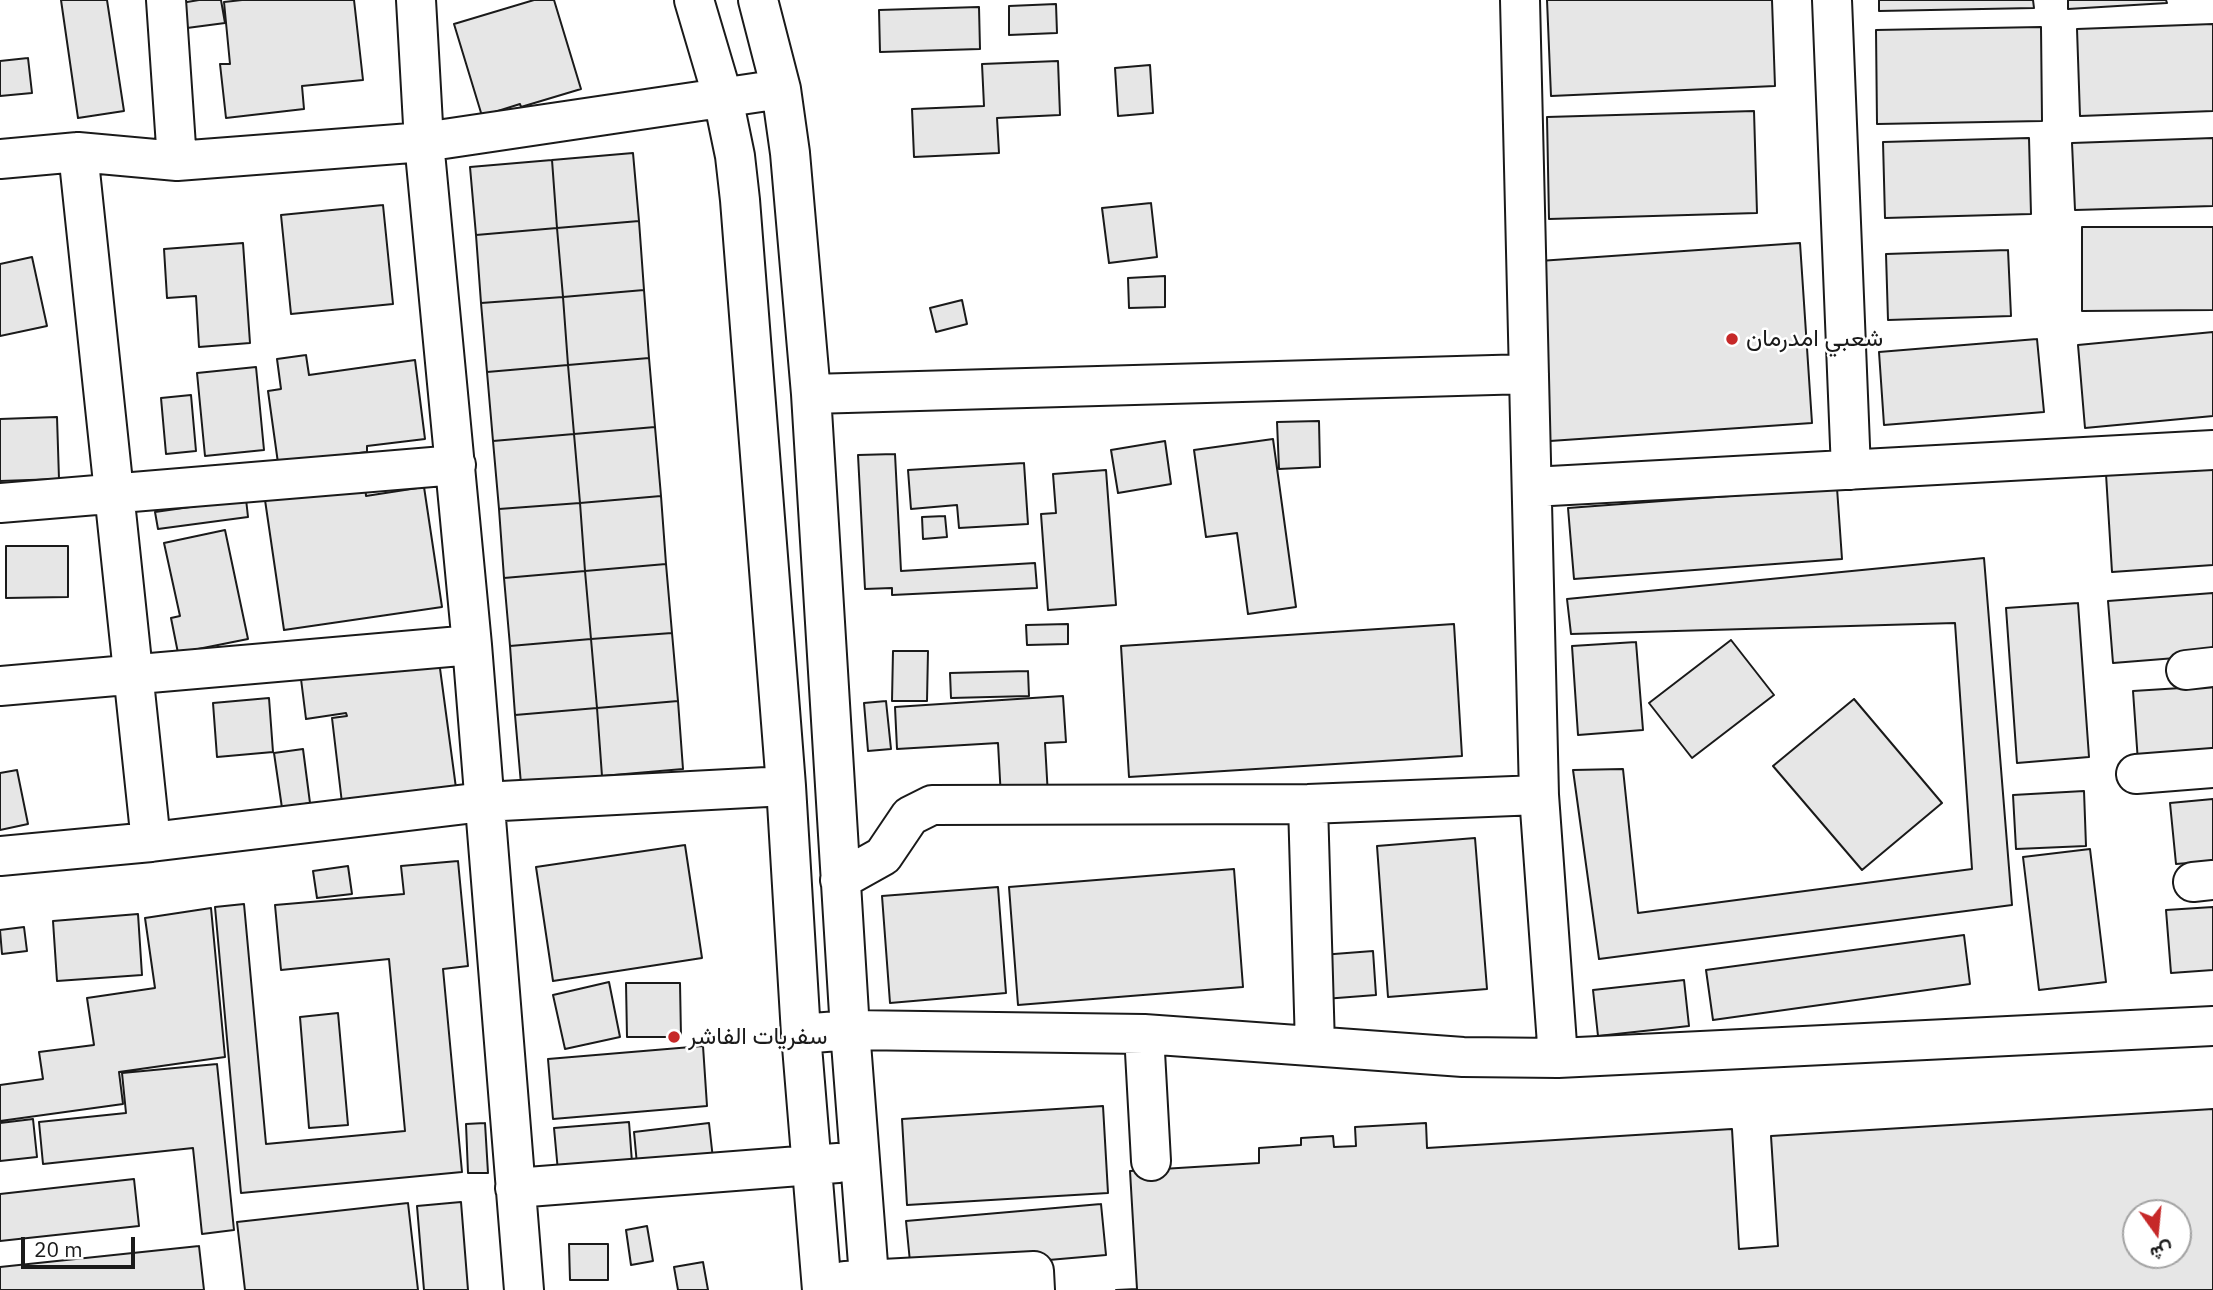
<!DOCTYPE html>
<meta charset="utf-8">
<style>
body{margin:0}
#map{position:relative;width:2213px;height:1290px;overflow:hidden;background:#fff;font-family:"IBM Plex Sans",Vazirmatn,sans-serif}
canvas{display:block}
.north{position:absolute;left:2122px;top:1199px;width:70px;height:70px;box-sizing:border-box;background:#fff;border:2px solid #a3a3a3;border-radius:50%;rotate:165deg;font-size:19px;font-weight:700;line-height:28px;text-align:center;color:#1a1a1a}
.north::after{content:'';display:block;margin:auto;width:24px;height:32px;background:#c62828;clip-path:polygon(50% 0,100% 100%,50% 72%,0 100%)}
.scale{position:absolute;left:21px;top:1237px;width:114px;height:32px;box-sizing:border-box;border:4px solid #1a1a1a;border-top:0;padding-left:9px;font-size:21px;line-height:24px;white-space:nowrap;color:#1a1a1a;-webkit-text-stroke:5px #fff;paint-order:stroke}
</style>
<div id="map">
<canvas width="2213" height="1290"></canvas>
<div class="north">ش</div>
<div class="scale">20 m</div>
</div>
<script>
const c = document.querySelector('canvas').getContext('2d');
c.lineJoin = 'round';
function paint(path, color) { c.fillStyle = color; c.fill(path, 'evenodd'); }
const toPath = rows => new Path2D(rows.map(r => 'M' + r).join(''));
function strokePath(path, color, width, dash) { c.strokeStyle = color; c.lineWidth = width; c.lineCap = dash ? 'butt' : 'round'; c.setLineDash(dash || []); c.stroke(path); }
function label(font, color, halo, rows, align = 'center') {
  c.font = font + ' "IBM Plex Sans",Vazirmatn,sans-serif'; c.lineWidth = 5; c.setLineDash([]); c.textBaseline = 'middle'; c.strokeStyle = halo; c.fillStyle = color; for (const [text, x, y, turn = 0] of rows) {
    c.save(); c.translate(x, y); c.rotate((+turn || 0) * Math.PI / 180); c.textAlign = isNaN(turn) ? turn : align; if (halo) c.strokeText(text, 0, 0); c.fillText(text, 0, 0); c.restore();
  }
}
const building = toPath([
 [61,0,107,0,124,111,78,118,61,0],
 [199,0,221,0,225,23,187,28,181,3,199,0],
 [242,0,354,0,363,80,302,86,304,109,226,118,220,64,230,64,224,2,242,0],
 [534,0,554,0,581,89,521,107,520,104,482,116,454,24,534,0],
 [1547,0,1772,0,1775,86,1551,96,1547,0],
 [1879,0,2033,0,2034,8,1879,11,1879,0],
 [2068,0,2166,0,2167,3,2068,9,2068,0],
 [1056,4,1057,33,1009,35,1009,6,1056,4],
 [979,7,980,49,880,52,879,10,979,7],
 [2213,24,2213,111,2080,116,2077,29,2213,24],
 [2041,27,2042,121,1877,124,1876,30,2041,27],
 [28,58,32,93,0,96,0,61,28,58],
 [1058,61,1060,115,997,118,999,153,914,157,912,109,984,106,982,64,1058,61],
 [1150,65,1153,113,1118,116,1115,68,1150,65],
 [1754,111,1757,213,1549,219,1547,117,1754,111],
 [2029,138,2031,214,1885,218,1883,142,2029,138],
 [2213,138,2213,206,2075,210,2072,143,2213,138],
 [633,153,639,221,557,228,552,160,633,153],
 [552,160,557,228,476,235,470,167,552,160],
 [1151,203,1157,257,1109,263,1102,208,1151,203],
 [383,205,393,304,291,314,281,215,383,205],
 [639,221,644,290,563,297,557,228,639,221],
 [2082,227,2213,227,2213,310,2082,311,2082,227],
 [557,228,563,297,481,303,476,235,557,228],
 [243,243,250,343,199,347,196,296,167,298,164,249,243,243],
 [1800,243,1812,423,1550,441,1539,261,1800,243],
 [2008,250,2011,316,1888,320,1886,254,2008,250],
 [32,257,47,326,0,336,0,264,32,257],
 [1165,276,1165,307,1129,308,1128,278,1165,276],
 [644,290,649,358,568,365,563,297,644,290],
 [563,297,568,365,487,372,481,303,563,297],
 [962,300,967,324,936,332,930,308,962,300],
 [2213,332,2213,416,2085,428,2078,345,2213,332],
 [2037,339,2044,412,1884,425,1879,352,2037,339],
 [306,355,309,375,415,360,425,439,367,446,367,452,278,463,268,391,281,389,277,359,306,355],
 [649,358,655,427,574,434,568,365,649,358],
 [568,365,574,434,493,441,487,372,568,365],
 [256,367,264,450,205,456,197,373,256,367],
 [191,395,196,451,166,454,161,398,191,395],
 [57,417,59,479,0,481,0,419,57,417],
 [1319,421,1320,467,1279,469,1277,422,1319,421],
 [655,427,661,496,580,503,574,434,655,427],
 [574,434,580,503,499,509,493,441,574,434],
 [1273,439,1296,607,1248,614,1237,533,1206,537,1194,450,1273,439],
 [1165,441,1171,484,1118,493,1111,450,1165,441],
 [895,454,901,571,1035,563,1037,588,892,595,892,588,865,589,858,455,895,454],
 [1024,463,1028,524,959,528,957,505,911,509,908,470,1024,463],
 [2213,467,2213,565,2112,572,2106,474,2213,467],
 [1106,470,1116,605,1048,610,1041,514,1056,513,1053,474,1106,470],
 [365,485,366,496,424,487,442,607,284,630,265,500,365,485],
 [1837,488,1842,559,1574,579,1568,508,1837,488],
 [661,496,666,564,585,571,580,503,661,496],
 [246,499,248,517,158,529,155,512,246,499],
 [580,503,585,571,504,578,499,509,580,503],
 [945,516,947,537,923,539,922,517,945,516],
 [225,530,248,639,178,653,171,618,180,616,164,543,225,530],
 [6,546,68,546,68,597,6,598,6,546],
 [1984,558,2012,905,1599,959,1573,770,1623,769,1638,913,1972,869,1955,623,1571,634,1567,599,1984,558],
 [666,564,672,633,591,639,585,571,666,564],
 [585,571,591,639,510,646,504,578,585,571],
 [2213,593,2213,655,2113,663,2108,601,2213,593],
 [2078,603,2089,757,2017,763,2006,608,2078,603],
 [1068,624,1068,644,1027,645,1026,625,1068,624],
 [1454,624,1462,756,1129,777,1121,646,1454,624],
 [672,633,678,701,597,708,591,639,672,633],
 [591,639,597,708,515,715,510,646,591,639],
 [1731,640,1774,695,1692,758,1649,703,1731,640],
 [1636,642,1643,730,1578,735,1572,646,1636,642],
 [893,651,928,651,927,701,892,701,893,651],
 [439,661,456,788,342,803,332,718,347,716,346,713,306,719,301,679,439,661],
 [1028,671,1029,696,951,698,950,673,1028,671],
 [2213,686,2213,757,2138,762,2133,691,2213,686],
 [1063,696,1066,742,1045,743,1048,796,1001,798,998,743,897,749,895,707,1063,696],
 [269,698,273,752,217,757,213,703,269,698],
 [1854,699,1942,803,1862,870,1773,766,1854,699],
 [678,701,683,769,602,776,597,708,678,701],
 [886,701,891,749,868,751,864,703,886,701],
 [597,708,602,776,521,784,515,715,597,708],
 [303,749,310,803,282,808,274,753,303,749],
 [17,770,28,824,0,830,0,773,17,770],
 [2084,791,2086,846,2016,849,2013,795,2084,791],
 [2213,799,2213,861,2176,864,2170,803,2213,799],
 [1475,838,1487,989,1388,997,1377,846,1475,838],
 [685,845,702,958,553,981,536,867,685,845],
 [2090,849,2106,982,2039,990,2023,857,2090,849],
 [458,861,468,966,443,969,462,1172,241,1193,215,907,244,904,266,1144,405,1131,389,959,281,970,275,905,404,894,401,866,458,861],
 [348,866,352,894,317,898,313,871,348,866],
 [1234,869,1243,987,1018,1005,1009,887,1234,869],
 [998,887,1006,993,890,1003,882,896,998,887],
 [2213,907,2213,970,2171,973,2166,910,2213,907],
 [211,908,225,1057,119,1072,123,1104,0,1121,0,1085,43,1079,39,1052,94,1045,87,998,155,988,145,918,211,908],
 [138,914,142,975,57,981,53,921,138,914],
 [24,927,27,951,2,954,0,930,24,927],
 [1964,935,1970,984,1713,1020,1706,970,1964,935],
 [1373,951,1376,995,1324,999,1321,955,1373,951],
 [1684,980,1689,1026,1598,1036,1593,990,1684,980],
 [609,982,620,1037,565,1049,553,995,609,982],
 [626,983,680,983,681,1037,627,1037,626,983],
 [338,1013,348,1125,309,1128,300,1017,338,1013],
 [703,1046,707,1106,553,1119,548,1059,703,1046],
 [217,1064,234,1230,202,1234,193,1148,43,1164,39,1122,126,1113,122,1073,217,1064],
 [1103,1106,1108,1193,907,1205,902,1119,1103,1106],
 [2213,1109,2213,1290,1116,1290,1137,1289,1130,1171,1259,1163,1259,1148,1301,1145,1301,1138,1333,1136,1334,1147,1356,1146,1355,1127,1426,1123,1427,1148,1732,1129,1739,1249,1778,1246,1771,1136,2213,1109],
 [2136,1213,2178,1213,2178,1255,2136,1255,2136,1213],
 [33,1119,37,1157,0,1161,0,1123,33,1119],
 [629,1122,633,1176,559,1182,554,1128,629,1122],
 [485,1123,488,1173,468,1173,466,1124,485,1123],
 [709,1123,714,1168,638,1175,634,1132,709,1123],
 [134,1179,139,1226,0,1241,0,1194,134,1179],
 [461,1202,468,1290,424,1290,417,1206,461,1202],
 [408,1203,418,1290,245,1290,237,1222,408,1203],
 [1101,1204,1106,1255,911,1272,906,1221,1101,1204],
 [647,1226,653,1261,631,1265,626,1230,647,1226],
 [569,1244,608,1244,608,1280,570,1280,569,1244],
 [199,1246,204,1290,0,1290,0,1267,199,1246],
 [703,1262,708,1290,678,1290,674,1267,703,1262]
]);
paint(building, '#e6e6e6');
strokePath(building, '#1a1a1a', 2);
const minor = toPath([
 [166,0,177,161],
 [416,0,424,142,472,645,524,1290],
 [694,0,723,98,735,156,740,200,786,786,801,1034,822,1290],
 [758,0,781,89,790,153,811,394,850,1030,870,1290],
 [1520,0,1539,795,1558,1058],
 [1832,0,1851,470],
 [78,152,151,842],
 [0,159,78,152,177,161,424,142,781,89],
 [811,394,1529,374],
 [1532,487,2213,450],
 [0,503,456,465],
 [2186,670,2213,667],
 [0,686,472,645],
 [2136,774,2213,768],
 [1308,804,1315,1046],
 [0,856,151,842,483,802,786,786],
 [840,880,883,856,910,816,932,805,1308,804,1539,795],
 [2193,882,2213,880],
 [801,1034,850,1030,1144,1034,1463,1057,1558,1058,2213,1026],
 [1144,1034,1151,1161],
 [515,1188,838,1163],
 [845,1281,1034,1271,1035,1290]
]);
strokePath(minor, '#1a1a1a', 42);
strokePath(minor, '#fff', 38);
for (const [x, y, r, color] of [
 [1732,339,7,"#c62828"],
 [674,1037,7,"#c62828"]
]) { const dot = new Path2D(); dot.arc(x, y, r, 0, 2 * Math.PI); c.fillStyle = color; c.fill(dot); strokePath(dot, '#fff', 2.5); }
label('24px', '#1a1a1a', '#fff', [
 ["شعبي امدرمان",1746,339],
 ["سفريات الفاشر",688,1037]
], 'left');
</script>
